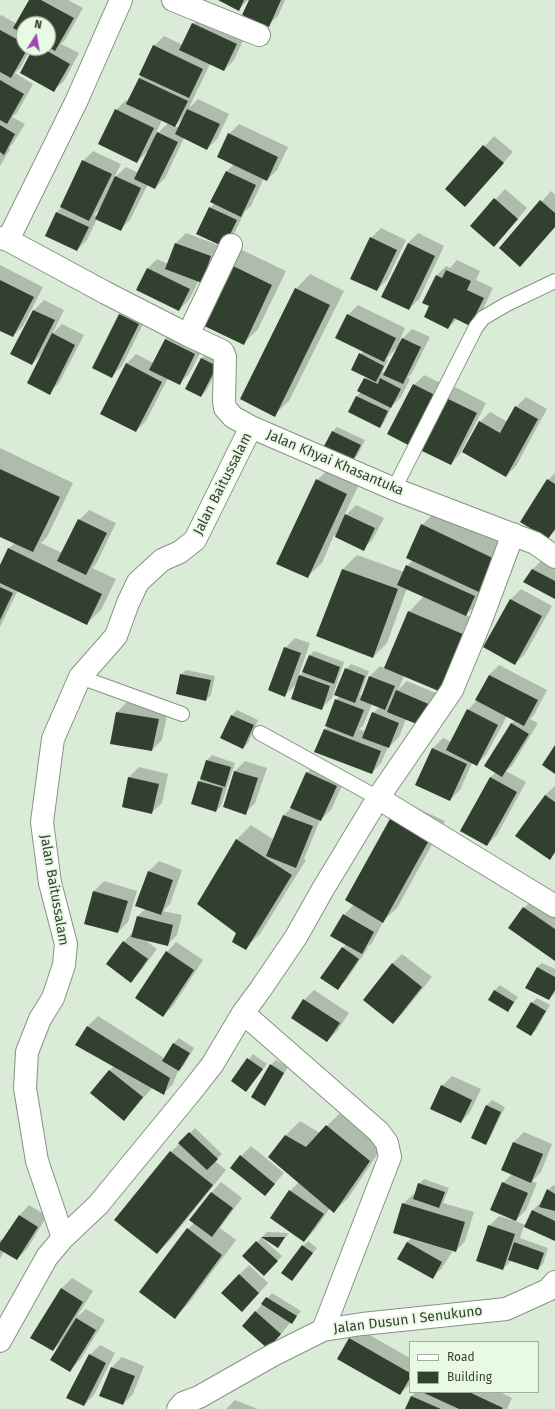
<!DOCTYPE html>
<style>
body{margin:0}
#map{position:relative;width:555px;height:1409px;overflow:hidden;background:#daecd7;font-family:"Fira Sans",sans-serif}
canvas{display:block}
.legend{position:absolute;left:409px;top:1341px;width:130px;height:52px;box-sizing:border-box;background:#e8f9e4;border:1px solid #a2af9e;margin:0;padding:5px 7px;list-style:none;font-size:12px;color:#383f36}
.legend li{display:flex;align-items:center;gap:8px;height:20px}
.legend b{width:20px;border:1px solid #a2af9e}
.north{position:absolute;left:16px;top:16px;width:40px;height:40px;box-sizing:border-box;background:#e8f9e4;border:1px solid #a2af9e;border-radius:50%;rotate:11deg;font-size:11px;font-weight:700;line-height:16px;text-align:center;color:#383f36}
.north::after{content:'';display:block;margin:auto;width:14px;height:18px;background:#9d48b6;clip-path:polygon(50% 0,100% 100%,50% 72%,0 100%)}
</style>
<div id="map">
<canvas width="555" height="1409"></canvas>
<ul class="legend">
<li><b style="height:5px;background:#fff"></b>Road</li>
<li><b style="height:11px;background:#32402f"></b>Building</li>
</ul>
<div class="north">N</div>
</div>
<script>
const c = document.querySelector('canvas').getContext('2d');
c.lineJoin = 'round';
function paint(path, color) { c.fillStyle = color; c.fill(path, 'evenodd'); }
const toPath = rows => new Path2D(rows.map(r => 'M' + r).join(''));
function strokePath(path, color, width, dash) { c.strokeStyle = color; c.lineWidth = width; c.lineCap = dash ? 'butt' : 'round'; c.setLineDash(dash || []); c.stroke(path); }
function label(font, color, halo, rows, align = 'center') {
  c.font = font + ' "Fira Sans",sans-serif'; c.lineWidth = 4; c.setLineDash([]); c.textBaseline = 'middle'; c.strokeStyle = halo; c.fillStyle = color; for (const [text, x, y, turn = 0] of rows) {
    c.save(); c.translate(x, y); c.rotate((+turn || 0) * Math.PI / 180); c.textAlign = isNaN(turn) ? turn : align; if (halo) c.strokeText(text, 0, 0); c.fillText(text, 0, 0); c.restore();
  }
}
paint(toPath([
 [30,0,68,0,83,8,65,40,61,44,79,53,64,81,54,90,35,48,48,48,48,24,24,24,24,48,31,48,21,67,15,73,33,84,17,113,12,117,25,124,13,143,9,148,10,149,0,166,0,16,1,15,17,24],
 [220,0,248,0,239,9],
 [250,0,285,0,278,16,268,25],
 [203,14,246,34,234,60,224,70,210,64,199,87,196,91,197,91,189,108,198,99,229,114,217,139,207,149,184,138,165,178,155,188,148,184,130,220,120,230,97,219,87,240,77,250,46,235,57,212,62,207,83,161,93,151,121,164,114,178,126,167,139,173,150,149,137,162,116,110,126,100,128,101,139,78,143,75,154,46,164,36,183,45,193,24],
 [184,117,179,128,175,126],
 [162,120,168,123,156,135,155,135],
 [101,208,97,216,94,215],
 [239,124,288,147,277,170,267,180,264,178,251,206,245,211,233,236,211,271,199,280,189,300,179,310,147,269,157,259,168,264,176,243,186,233,218,245,210,208,215,203,212,202,227,171,234,164,229,134],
 [494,136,513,152,465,206,446,189],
 [505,189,527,208,503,236,471,226],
 [551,191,555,195,555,227,520,266,500,248],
 [381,228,406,240,387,280,377,290,371,238],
 [418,233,444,246,419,299,409,309,382,296,408,243],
 [242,250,286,271,258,329,243,344,227,264],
 [457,260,480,271,476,280,493,288,480,315,470,325,458,318,448,328,431,305,436,276,446,266,450,268],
 [0,265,43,287,23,326,13,336,0,330],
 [310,274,344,291,289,401,274,415,296,289],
 [44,300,64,310,52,334,62,324,84,335,59,383,49,393,42,354,32,364,12,354,34,310],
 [130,305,148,314,122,366,112,376,120,315],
 [358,305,405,328,399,342,412,329,430,337,412,373,408,377,410,379,401,397,392,406,384,422,380,427,349,412,357,396,361,392,359,390,367,377,360,354,364,351,348,315],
 [398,347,385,373,382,372,388,360,386,359],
 [175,329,205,344,189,374,179,384,168,378,146,421,136,431,126,364,136,354,153,363,165,339],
 [207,353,222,361,206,391,201,396,187,389,202,358],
 [424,375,447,386,412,445,414,385],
 [455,387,486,403,460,454,451,464,445,397],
 [526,397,547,409,516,466,506,476,480,422,490,412,508,422,516,407],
 [337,427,365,440,357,456,352,461,332,432],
 [0,448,73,483,47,537,41,543,62,553,79,520,89,510,116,523,96,564,92,568,116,579,101,610,86,624,18,590,0,627,0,567,9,548,15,543,0,536],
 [332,466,361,480,343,518,356,505,384,518,373,539,363,549,334,535,322,563,307,577,317,480],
 [555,473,555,531,548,538,548,480],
 [436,511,510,545,476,605,466,615,479,621,455,677,404,676,398,690,407,681,443,696,406,719,399,737,389,747,388,747,381,763,372,773,325,729,328,726,336,700,340,696,346,669,351,664,369,671,360,695,362,696,370,676,380,666,385,668,409,612,424,596,407,588,387,643,373,657,317,636,343,569,357,555,404,572,407,566,413,560,422,525],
 [372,704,380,707,373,713,366,732,359,729,363,726],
 [542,560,555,566,555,598,532,570],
 [521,589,552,606,525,654,515,664,484,646,511,599],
 [295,638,310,643,298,677,304,671,309,656,314,651,344,662,332,698,322,708,297,684,285,695,285,648],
 [499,665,547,690,534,715,530,719,538,723,512,766,506,771,526,782,497,835,487,845,490,778,496,772,512,723,515,720,507,716,486,755,476,765,472,763,460,790,450,800,416,785,433,748,443,738,451,742,468,710,477,700,489,675],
 [186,670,215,676,211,695,206,700,181,675],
 [127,702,168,710,162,740,152,750,117,712],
 [237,710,258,720,248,743,243,748,222,738,232,715],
 [212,755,235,763,221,806,216,811,192,804,207,760],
 [245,761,267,768,255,803,245,813,235,771],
 [317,763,346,776,331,810,320,820,304,859,306,860,260,934,245,948,237,932,198,904,237,839,251,825,274,840,284,815,292,807,307,773],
 [139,767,168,774,162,803,152,812,123,806,129,777],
 [555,786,555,853,550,858,545,795],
 [406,803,445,821,397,908,384,920,372,943,367,947,368,948,347,979,337,989,321,977,346,944,344,915,354,904],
 [159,861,182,870,170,904,163,911,182,915,177,935,167,945,144,939,157,949,140,972,131,981,124,942,134,931,137,917,146,908,137,905,149,871],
 [104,881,137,891,128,922,118,932,94,891],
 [534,898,555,913,555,960,524,908],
 [176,942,203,960,173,1006,163,1016,167,952],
 [402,954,432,977,403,1013,393,1023,392,964],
 [542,963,555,969,555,993,549,999,537,967],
 [500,985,518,997,512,1006,508,1011,489,1000,495,990],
 [314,990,349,1013,337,1031,327,1041,304,1000],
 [537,998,550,1005,536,1030,531,1035,517,1027,532,1003],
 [98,1016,164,1058,174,1043,179,1038,194,1048,184,1065,178,1071,173,1084,163,1094,152,1088,134,1109,124,1119,109,1071,114,1066,76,1045,88,1026],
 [253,1054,267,1064,246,1091,232,1081],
 [276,1060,288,1067,269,1100,265,1104,271,1065],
 [452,1076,481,1089,470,1112,461,1122,442,1086],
 [492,1100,505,1107,490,1138,485,1143,472,1137,487,1105],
 [341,1112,383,1146,348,1198,334,1212,330,1208,314,1231,304,1241,271,1218,290,1191,299,1182,269,1157,286,1135,300,1121,320,1133],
 [195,1128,222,1154,215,1161,226,1170,171,1239,157,1253,116,1220,171,1152],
 [524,1132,552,1144,541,1172,532,1181,537,1183,526,1210,515,1221,526,1225,532,1211,542,1201,548,1190,553,1185,555,1186,555,1240,524,1226,520,1238,548,1248,543,1264,538,1269,512,1260,503,1269,489,1226,499,1216,512,1220,513,1219,503,1183,512,1174,502,1169,514,1142],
 [251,1146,284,1173,265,1195,241,1156],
 [424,1179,449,1188,443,1203,474,1212,465,1241,456,1251,446,1249,452,1252,442,1268,432,1278,398,1258,407,1242,412,1238,403,1204,413,1194,415,1194,419,1184],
 [221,1182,242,1198,220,1228,236,1240,189,1303,174,1318,188,1229,194,1223,191,1220,212,1192],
 [29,1205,47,1216,27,1249,17,1259,4,1251,0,1259,0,1239,3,1241,20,1215],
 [267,1232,289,1233,278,1247,263,1237,262,1238,282,1256,264,1275,257,1242],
 [308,1241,317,1248,292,1280,303,1246],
 [249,1265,268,1283,252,1301,239,1275],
 [72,1278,93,1291,76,1318,86,1309,105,1320,80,1360,70,1370,63,1341,53,1350,32,1337,62,1288],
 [272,1293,301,1311,292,1322,287,1320,290,1323,278,1338,243,1326],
 [359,1329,410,1358,410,1384,400,1394,349,1339],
 [100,1345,115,1353,94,1395,84,1405,90,1355],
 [122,1357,144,1366,133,1394,123,1404,112,1367],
 [416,1392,500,1392,512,1398,507,1409,406,1409,412,1396],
 [235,1400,258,1409,226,1409]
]), '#0003');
paint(toPath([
 [29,0,41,0,74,18,55,51,48,47,48,24,24,24,24,34,13,28],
 [218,0,244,0,239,11],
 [249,0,281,0,269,27,242,15],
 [192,23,237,44,224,71,179,50],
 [0,30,24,43,24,48,28,48,11,78,0,72],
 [153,45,203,69,189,98,139,75],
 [33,48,42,48,70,64,54,92,20,73],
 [139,78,188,101,175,127,126,104],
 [0,80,24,94,7,124,0,120],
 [115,109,154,128,137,163,98,144],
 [187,109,220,124,207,150,175,134],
 [0,125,15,134,4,155,0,152],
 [157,132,178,142,155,189,134,179],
 [228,133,278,157,267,181,217,157],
 [483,145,504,163,465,207,445,189],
 [82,160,112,174,89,221,60,207],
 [226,171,256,185,241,217,210,202],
 [115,176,141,188,121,231,95,219],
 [494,198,518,219,494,247,470,226],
 [540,200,555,213,555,227,520,267,499,248],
 [209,207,237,220,224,247,196,234],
 [56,212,89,227,77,251,45,236],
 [370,237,397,250,377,291,350,279],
 [175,243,211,256,202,283,165,269],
 [408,243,435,256,409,310,381,297],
 [227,263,272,285,244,345,198,323],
 [147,268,190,289,179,311,136,290],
 [446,270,471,281,467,290,484,298,470,326,454,318,448,329,424,317,429,306,422,303,436,275,442,278],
 [0,280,34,297,13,337,0,331],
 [295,288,330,305,275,417,240,399],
 [33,310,55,320,32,365,10,354],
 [119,314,139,324,112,378,92,368],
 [347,314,396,338,384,362,335,338],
 [52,333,75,345,50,395,27,383],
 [402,338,421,347,403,384,383,375],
 [165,339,195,354,180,385,149,370],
 [359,353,384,366,376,382,351,370],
 [201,358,217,366,201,397,185,389],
 [126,363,162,382,136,432,100,414],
 [364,378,378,384,380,378,401,389,391,408,357,391],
 [413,384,437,396,412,447,387,434],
 [356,396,388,411,380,428,348,412],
 [444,397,477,413,451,465,418,449],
 [515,406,538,419,506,477,462,452,479,421,500,433],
 [332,431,361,445,352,462,323,448],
 [0,469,60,497,33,552,0,537],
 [316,479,347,494,308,578,276,564],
 [547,479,555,484,555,529,548,539,520,522],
 [345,514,375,528,364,551,335,537],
 [78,519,107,533,86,575,57,561],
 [421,524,497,560,481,593,406,558],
 [8,548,102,594,87,625,0,583,0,565],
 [406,565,475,596,466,616,397,585],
 [342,569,398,589,373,658,316,636],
 [532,569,555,581,555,599,523,582],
 [0,587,13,593,0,620],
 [510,599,542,616,515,665,483,647],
 [408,611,465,635,441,692,384,668],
 [284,647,301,653,285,697,268,690],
 [309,655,340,667,334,684,302,672],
 [345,668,365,676,355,703,334,695],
 [180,674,211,680,206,701,176,694],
 [299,675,330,686,322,710,291,699],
 [489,675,538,700,524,726,475,700],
 [369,676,395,686,385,710,360,700],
 [396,690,433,706,424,727,387,712],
 [335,699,364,710,353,737,325,726],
 [467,709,498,725,477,766,446,750],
 [116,712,159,719,152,751,110,744],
 [372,712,399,723,389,748,362,738],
 [231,715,254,725,243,749,220,738],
 [511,723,529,734,502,777,484,766],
 [324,729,381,751,372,774,314,752],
 [555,745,555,774,542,765],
 [432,748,467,764,450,801,415,785],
 [206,760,231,767,225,787,200,779],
 [234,771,258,778,246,815,223,807],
 [306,772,337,786,321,821,290,808],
 [128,777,159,784,152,814,122,807],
 [490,777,517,792,487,846,460,831],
 [198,781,223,788,216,812,191,804],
 [545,795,555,802,555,852,550,860,515,836],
 [283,815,313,826,296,868,266,856],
 [391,817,432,835,383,923,345,900],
 [236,839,292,875,246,950,232,942,236,933,197,904],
 [148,871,173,880,161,915,135,906],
 [93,891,128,901,118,933,84,924],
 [523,907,555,929,555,961,508,928],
 [343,914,374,932,362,954,330,936],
 [137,916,173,925,168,946,131,937],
 [123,941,148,959,131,983,106,964],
 [342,947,359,959,338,990,320,978],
 [166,951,194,970,163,1017,135,998],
 [392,963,422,987,393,1024,363,1000],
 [537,967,555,977,555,990,549,1000,525,988],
 [494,990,514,1002,508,1012,488,1000],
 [303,999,340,1023,327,1042,291,1018],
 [531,1002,546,1011,531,1036,516,1027],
 [87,1026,170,1078,164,1095,75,1045],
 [173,1043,190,1053,179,1071,162,1061],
 [247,1058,263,1069,246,1092,231,1081],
 [270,1064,284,1073,265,1106,251,1097],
 [109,1070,143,1097,124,1121,90,1093],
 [441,1085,472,1100,461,1123,430,1109],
 [486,1105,501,1112,486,1145,471,1138],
 [326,1125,370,1161,334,1213,268,1157,285,1135,306,1147],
 [189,1132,218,1159,207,1170,178,1143],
 [513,1142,543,1154,531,1183,501,1170],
 [170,1151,213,1185,157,1254,114,1220],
 [240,1155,275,1184,265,1196,230,1168],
 [502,1182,528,1193,516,1221,490,1210],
 [418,1183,445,1192,439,1208,413,1199],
 [547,1189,555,1194,555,1211,539,1207],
 [289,1190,324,1214,304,1242,270,1218],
 [211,1192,233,1208,212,1237,189,1220],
 [402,1203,465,1222,456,1252,393,1233],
 [532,1210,555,1221,555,1241,524,1227],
 [19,1215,38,1227,17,1260,0,1250,0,1243],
 [488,1225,515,1234,503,1270,476,1261],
 [187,1228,222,1255,175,1319,139,1292],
 [261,1237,285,1237,278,1248],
 [256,1241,278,1261,264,1276,242,1256],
 [407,1242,442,1262,433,1279,397,1259],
 [514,1242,544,1253,538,1270,508,1260],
 [302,1245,313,1253,292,1281,281,1273],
 [239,1274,259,1293,242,1312,221,1293],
 [61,1288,83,1302,53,1351,30,1338],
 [266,1297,297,1316,292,1324,261,1304],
 [255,1311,281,1334,268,1349,242,1326],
 [76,1318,96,1330,70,1372,50,1360],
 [349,1338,410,1373,410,1378,400,1395,337,1359],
 [89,1354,106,1363,84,1406,66,1398],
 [111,1367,135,1376,123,1405,99,1396],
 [422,1392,469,1392,503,1408,502,1409,459,1409],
 [411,1396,441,1409,405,1409]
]), '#32402f');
const lane = toPath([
 [394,489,476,327,483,318,507,304,555,281],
 [80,677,182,714],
 [260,733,378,798]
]);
const street = toPath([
 [173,0,259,35],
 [0,238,8,240,106,293,188,335,220,350,223,352,225,357,224,401,225,408,233,417,251,427,394,489,535,543,555,557],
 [8,240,76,102,121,0],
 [188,335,231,245],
 [378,798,555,906],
 [243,1013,379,1132,387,1143,390,1157,323,1330],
 [63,1238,98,1205,190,1093,212,1065,243,1013,260,990,296,937,323,889,378,798,452,690,481,620,513,534],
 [0,1341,47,1257,63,1238,37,1161,25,1088,27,1052,40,1019,53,998,64,965,66,944,50,883,42,822,53,739,80,677,116,636,128,603,138,582,162,560,180,552,195,540,251,427],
 [178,1409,183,1403,199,1397,273,1355,323,1330,362,1324,506,1309,548,1290,555,1282]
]);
strokePath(lane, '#849481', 16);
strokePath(street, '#849481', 24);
strokePath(lane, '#fff', 14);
strokePath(street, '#fff', 22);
label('14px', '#383f36', '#e8f9e4', [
 ["Jalan Khyai Khasantuka",335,463,23],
 ["Jalan Baitussalam",223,484,-63],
 ["Jalan Baitussalam",54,890,80],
 ["Jalan Dusun I Senukuno",408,1320,-7]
]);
</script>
